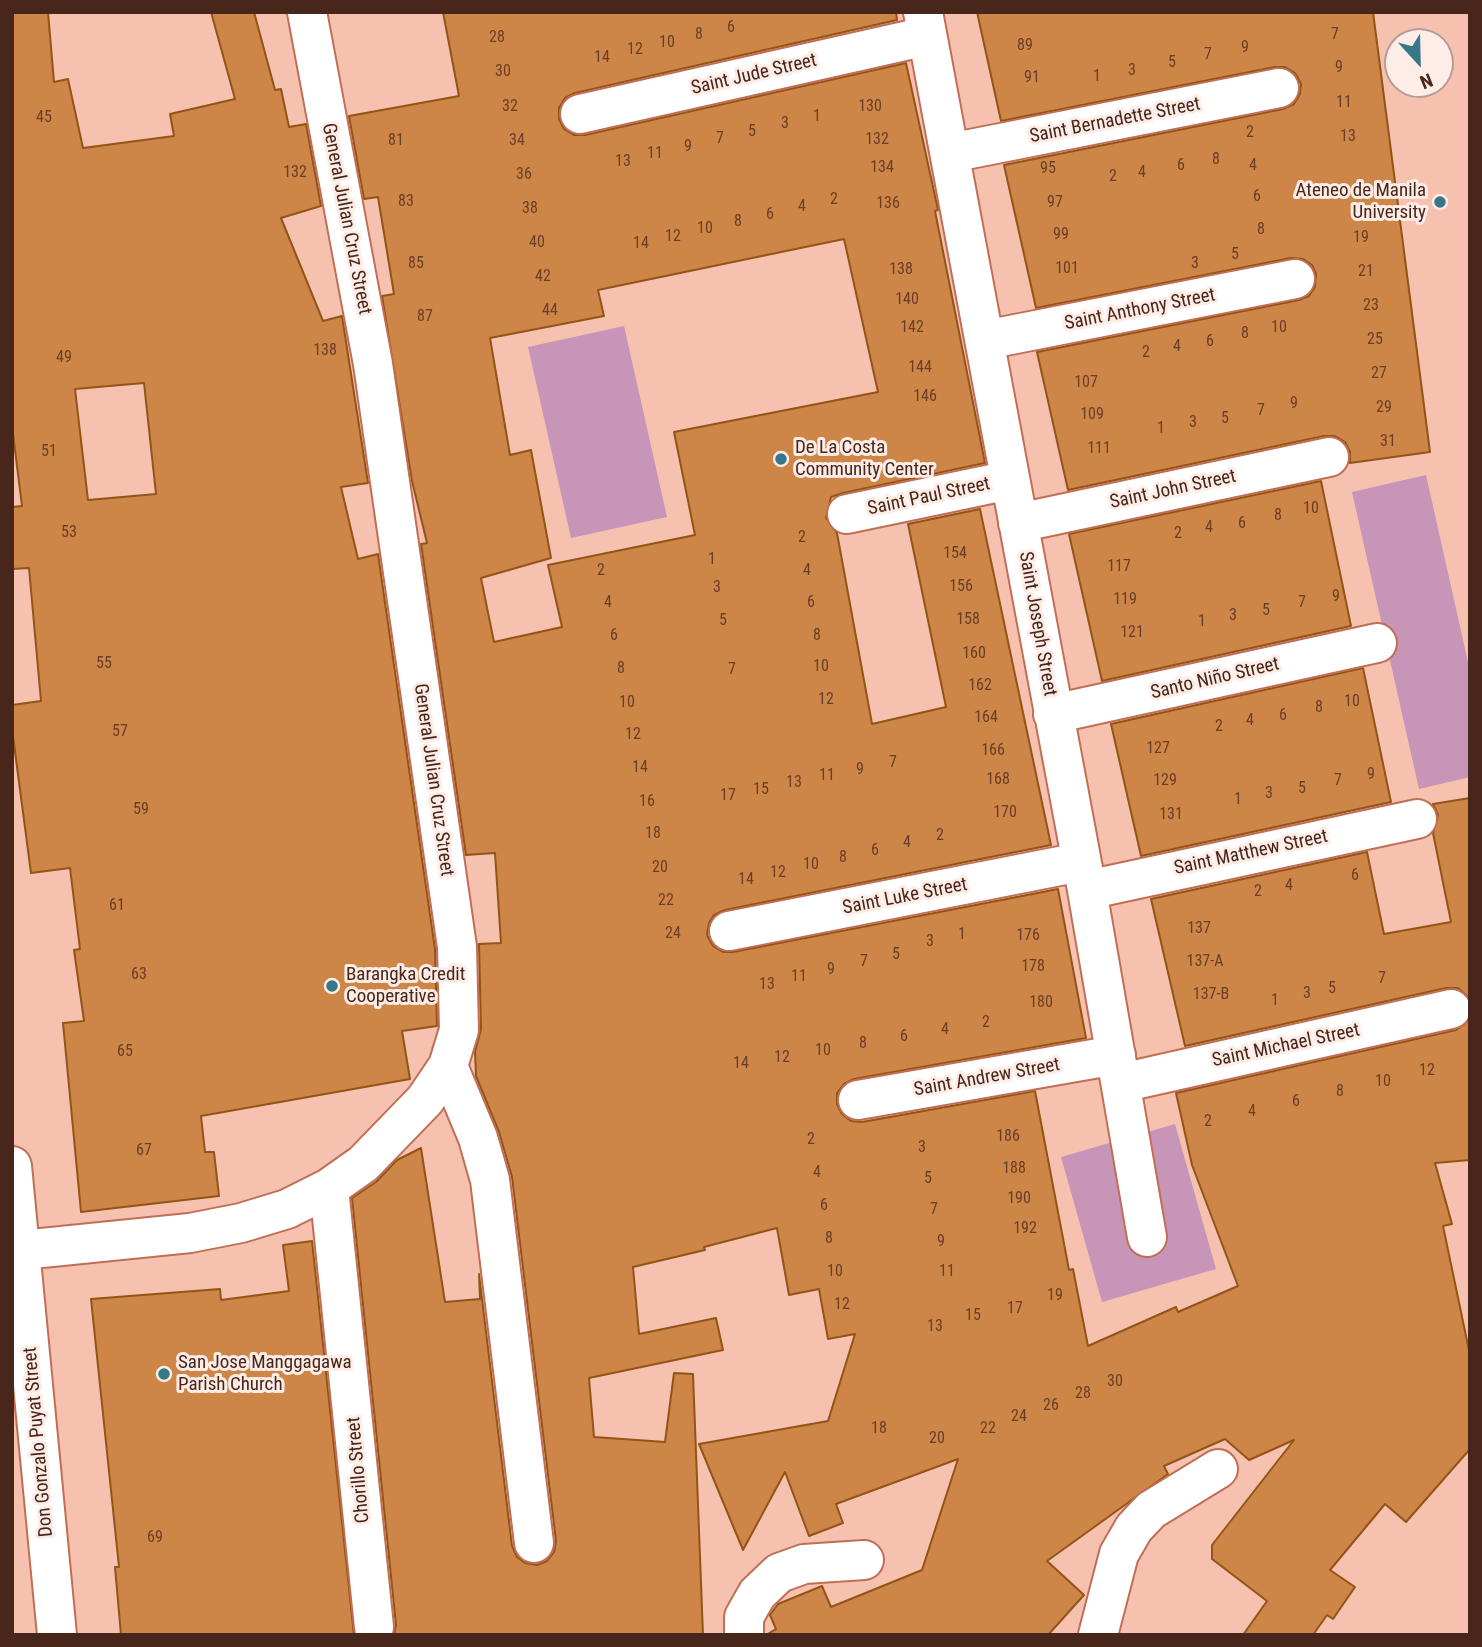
<!DOCTYPE html>
<meta charset="utf-8">
<style>
body{margin:0}
#map{position:relative;width:1482px;height:1647px;overflow:hidden;background:#f7c1b0;font-family:"Roboto Condensed",sans-serif}
canvas{display:block}
.frame{position:absolute;inset:0;border:14px solid #48261b;pointer-events:none}
.north{position:absolute;left:1384px;top:28px;width:70px;height:70px;box-sizing:border-box;background:#feece6;border:2px solid #b59d95;border-radius:50%;rotate:158deg;font-size:19px;font-weight:700;line-height:28px;text-align:center;color:#48261b}
.north::after{content:'';display:block;margin:auto;width:24px;height:32px;background:#367789;clip-path:polygon(50% 0,100% 100%,50% 72%,0 100%)}
</style>
<div id="map">
<canvas width="1482" height="1647"></canvas>
<div class="frame"></div>
<div class="north">N</div>
</div>
<script>
const c = document.querySelector('canvas').getContext('2d');
c.lineJoin = 'round';
function paint(path, color) { c.fillStyle = color; c.fill(path, 'evenodd'); }
const toPath = rows => new Path2D(rows.map(r => 'M' + r).join(''));
function strokePath(path, color, width, dash) { c.strokeStyle = color; c.lineWidth = width; c.lineCap = dash ? 'butt' : 'round'; c.setLineDash(dash || []); c.stroke(path); }
function label(font, color, halo, rows, align = 'center') {
  c.font = font + ' "Roboto Condensed",sans-serif'; c.lineWidth = 6; c.setLineDash([]); c.textBaseline = 'middle'; c.strokeStyle = halo; c.fillStyle = color; for (const [text, x, y, turn = 0] of rows) {
    c.save(); c.translate(x, y); c.rotate((+turn || 0) * Math.PI / 180); c.textAlign = isNaN(turn) ? turn : align; if (halo) c.strokeText(text, 0, 0); c.fillText(text, 0, 0); c.restore();
  }
}
paint(toPath([
 [624,326,667,517,571,538,528,347],
 [1426,475,1470,671,1470,777,1419,789,1352,492],
 [1175,1124,1216,1269,1102,1302,1061,1157]
]), '#c795b7');
const building = toPath([
 [12,12,48,12,54,82,68,79,83,148,174,136,170,114,235,99,211,12,254,12,275,90,281,89,289,127,306,124,321,206,281,218,323,321,342,316,368,483,341,487,358,559,378,554,435,949,437,1026,402,1031,410,1079,201,1116,205,1152,214,1152,219,1196,81,1212,63,1023,84,1021,74,950,80,949,70,868,31,873,12,729,12,705,41,701,29,568,12,569,12,507,22,506,12,426,12,12],
 [144,383,156,494,88,500,75,389,144,383],
 [443,12,896,12,897,20,575,93,565,98,559,108,559,119,564,129,574,135,585,135,906,63,938,210,935,211,985,463,843,493,831,497,826,518,837,533,872,724,946,707,908,524,980,509,1051,845,725,910,714,915,709,923,707,935,713,946,723,952,733,952,1058,889,1086,1038,854,1079,844,1084,837,1093,837,1104,842,1114,851,1121,862,1122,1035,1091,1069,1270,1073,1269,1088,1346,1176,1307,1178,1312,1238,1286,1192,1165,1176,1093,1456,1030,1470,1019,1470,1160,1435,1163,1452,1224,1443,1226,1470,1355,1470,1449,1406,1522,1385,1504,1330,1570,1355,1587,1333,1619,1327,1615,1313,1635,1243,1635,1267,1601,1212,1559,1212,1545,1294,1440,1249,1460,1225,1439,1164,1466,1168,1474,1047,1561,1084,1595,1048,1635,766,1635,776,1629,770,1615,778,1604,822,1586,831,1607,922,1570,958,1459,836,1504,843,1523,809,1536,785,1472,743,1550,699,1444,828,1421,855,1334,828,1339,819,1289,789,1295,777,1228,704,1247,705,1250,633,1267,639,1334,716,1318,723,1350,589,1378,594,1437,665,1442,674,1373,693,1374,703,1635,394,1635,396,1625,352,1198,376,1182,397,1160,421,1148,445,1302,480,1299,479,1274,512,1546,517,1557,525,1563,537,1565,547,1561,554,1552,556,1541,512,1177,499,1132,476,1076,475,1052,481,1029,479,944,501,943,495,853,466,855,421,544,427,543,412,481,382,296,394,294,378,197,364,199,349,116,459,96,443,12],
 [844,239,878,392,674,432,695,535,548,565,562,627,494,642,481,578,551,558,531,450,510,455,490,338,604,316,598,290,844,239],
 [977,12,1373,12,1430,452,1350,463,1350,452,1345,442,1335,436,1324,436,1068,490,1037,352,1299,300,1309,296,1315,287,1316,274,1312,265,1303,259,1291,258,1036,308,1004,165,1283,109,1294,104,1300,94,1301,84,1295,73,1285,67,1275,67,1001,121,977,12],
 [1321,481,1351,626,1102,681,1069,534,1321,481],
 [1363,668,1391,802,1141,856,1111,724,1363,668],
 [1470,798,1470,999,1458,988,1446,988,1185,1046,1151,899,1367,852,1384,934,1451,922,1433,833,1438,815,1433,804,1470,798],
 [312,1241,354,1635,121,1635,115,1567,119,1567,91,1299,220,1289,221,1300,289,1291,283,1245,312,1241]
]);
paint(building, '#cd8548');
strokePath(building, '#935417', 2);
const minor = toPath([
 [923,12,1087,890,1147,1237],
 [580,114,927,36],
 [950,153,1279,88],
 [985,340,1295,279],
 [847,514,1010,480],
 [1018,523,1329,457],
 [1053,714,1377,643],
 [1087,890,1417,819],
 [729,931,1080,862],
 [448,1066,478,1138,490,1180,534,1543],
 [1121,1083,1451,1009],
 [858,1100,1116,1055],
 [12,1166,57,1635],
 [329,1188,374,1627],
 [22,1250,190,1233,241,1223,287,1209,329,1188,363,1164,425,1100,448,1066,459,1030,457,947,373,364,307,12],
 [744,1635,744,1617,757,1594,779,1573,804,1564,864,1560],
 [1098,1635,1119,1554,1134,1528,1151,1510,1218,1469]
]);
strokePath(minor, '#c06f55', 42);
strokePath(minor, '#fff', 38);
for (const [x, y, r, color] of [
 [1440,202,7,"#367789"],
 [781,459,7,"#367789"],
 [332,986,7,"#367789"],
 [164,1374,7,"#367789"]
]) { const dot = new Path2D(); dot.arc(x, y, r, 0, 2 * Math.PI); c.fillStyle = color; c.fill(dot); strokePath(dot, '#feece6', 2.5); }
label('16px', '#693e26', null, [
 ["6",731,28],
 ["8",699,35],
 ["7",1335,35],
 ["28",497,38],
 ["10",667,43],
 ["89",1025,46],
 ["9",1245,48],
 ["12",635,50],
 ["7",1208,55],
 ["14",602,58],
 ["5",1172,63],
 ["9",1339,68],
 ["3",1132,71],
 ["30",503,72],
 ["1",1097,77],
 ["91",1032,78],
 ["11",1344,103],
 ["32",510,107],
 ["130",870,107],
 ["1",817,117],
 ["45",44,118],
 ["3",785,124],
 ["5",752,132],
 ["2",1250,133],
 ["13",1348,137],
 ["7",720,139],
 ["132",877,140],
 ["81",396,141],
 ["34",517,141],
 ["9",688,147],
 ["11",655,154],
 ["8",1216,160],
 ["13",623,162],
 ["6",1181,166],
 ["4",1253,166],
 ["134",882,168],
 ["95",1048,169],
 ["132",295,173],
 ["4",1142,173],
 ["36",524,175],
 ["2",1113,177],
 ["6",1257,197],
 ["2",834,200],
 ["83",406,202],
 ["97",1055,203],
 ["136",888,204],
 ["4",802,207],
 ["38",530,209],
 ["6",770,215],
 ["8",738,222],
 ["10",705,229],
 ["8",1261,230],
 ["99",1061,235],
 ["12",673,237],
 ["19",1361,238],
 ["40",537,243],
 ["14",641,244],
 ["5",1235,255],
 ["85",416,264],
 ["3",1195,264],
 ["101",1067,269],
 ["138",901,270],
 ["21",1366,272],
 ["42",543,277],
 ["140",907,300],
 ["23",1371,306],
 ["44",550,311],
 ["87",425,317],
 ["142",912,328],
 ["10",1279,328],
 ["8",1245,334],
 ["25",1375,340],
 ["6",1210,342],
 ["4",1177,347],
 ["138",325,351],
 ["2",1146,353],
 ["49",64,358],
 ["144",920,368],
 ["27",1379,374],
 ["107",1086,383],
 ["146",925,397],
 ["9",1294,404],
 ["29",1384,408],
 ["7",1261,411],
 ["109",1092,415],
 ["5",1225,419],
 ["3",1193,423],
 ["1",1161,429],
 ["31",1388,442],
 ["111",1099,449],
 ["51",49,452],
 ["10",1311,509],
 ["8",1278,516],
 ["6",1242,524],
 ["4",1209,528],
 ["53",69,533],
 ["2",1178,534],
 ["2",802,538],
 ["154",955,554],
 ["1",712,560],
 ["117",1119,567],
 ["2",601,571],
 ["4",807,571],
 ["156",961,587],
 ["3",717,588],
 ["9",1336,597],
 ["119",1125,600],
 ["4",608,603],
 ["6",811,603],
 ["7",1302,603],
 ["5",1266,611],
 ["3",1233,616],
 ["158",968,620],
 ["5",723,621],
 ["1",1202,622],
 ["121",1132,633],
 ["6",614,636],
 ["8",817,636],
 ["160",974,654],
 ["55",104,664],
 ["10",821,667],
 ["8",621,669],
 ["7",732,670],
 ["162",980,686],
 ["12",826,700],
 ["10",1352,702],
 ["10",627,703],
 ["8",1319,708],
 ["6",1283,716],
 ["164",986,718],
 ["4",1250,721],
 ["2",1219,727],
 ["57",120,732],
 ["12",633,735],
 ["127",1158,749],
 ["166",993,751],
 ["7",893,763],
 ["14",640,768],
 ["9",860,770],
 ["9",1371,775],
 ["11",827,776],
 ["168",998,780],
 ["129",1165,781],
 ["7",1338,781],
 ["13",794,783],
 ["5",1302,789],
 ["15",761,790],
 ["3",1269,794],
 ["17",728,796],
 ["1",1238,800],
 ["16",647,802],
 ["59",141,810],
 ["170",1005,813],
 ["131",1171,815],
 ["18",653,834],
 ["2",940,836],
 ["4",907,843],
 ["6",875,851],
 ["8",843,858],
 ["10",811,865],
 ["20",660,868],
 ["12",778,873],
 ["6",1355,876],
 ["14",746,880],
 ["4",1289,886],
 ["2",1258,892],
 ["22",666,901],
 ["61",117,906],
 ["137",1199,929],
 ["24",673,934],
 ["1",962,935],
 ["176",1028,936],
 ["3",930,942],
 ["5",896,955],
 ["7",864,962],
 ["137-A",1205,962],
 ["178",1033,967],
 ["9",831,970],
 ["63",139,975],
 ["11",799,977],
 ["7",1382,979],
 ["13",767,985],
 ["5",1332,989],
 ["3",1307,994],
 ["137-B",1211,995],
 ["1",1275,1001],
 ["180",1041,1003],
 ["2",986,1023],
 ["4",945,1030],
 ["6",904,1037],
 ["8",863,1044],
 ["10",823,1051],
 ["65",125,1052],
 ["12",782,1058],
 ["14",741,1064],
 ["12",1427,1071],
 ["10",1383,1082],
 ["8",1340,1092],
 ["6",1296,1102],
 ["4",1252,1112],
 ["2",1208,1122],
 ["186",1008,1137],
 ["2",811,1140],
 ["3",922,1148],
 ["67",144,1151],
 ["188",1014,1169],
 ["4",817,1173],
 ["5",928,1179],
 ["190",1019,1199],
 ["6",824,1206],
 ["7",934,1210],
 ["192",1025,1229],
 ["8",829,1239],
 ["9",941,1242],
 ["10",835,1272],
 ["11",947,1272],
 ["19",1055,1296],
 ["12",842,1305],
 ["17",1015,1309],
 ["15",973,1316],
 ["13",935,1327],
 ["30",1115,1382],
 ["28",1083,1394],
 ["26",1051,1406],
 ["24",1019,1417],
 ["18",879,1429],
 ["22",988,1429],
 ["20",937,1439],
 ["69",155,1538]
]);
label('19px', '#48261b', '#feece6', [
 ["Saint Jude Street",754,75,-13],
 ["Saint Bernadette Street",1115,121,-11],
 ["General Julian Cruz Street",346,219,79],
 ["Saint Anthony Street",1140,310,-11],
 ["Saint John Street",1173,490,-12],
 ["Saint Paul Street",929,497,-12],
 ["Saint Joseph Street",1037,624,80],
 ["Santo Niño Street",1215,679,-13],
 ["General Julian Cruz Street",433,780,82],
 ["Saint Matthew Street",1251,853,-12],
 ["Saint Luke Street",905,897,-11],
 ["Saint Michael Street",1286,1046,-12],
 ["Saint Andrew Street",987,1078,-10],
 ["Don Gonzalo Puyat Street",39,1442,-95],
 ["Chorillo Street",359,1470,-95]
]);
label('19px', '#48261b', '#feece6', [
 ["Ateneo de Manila",1426,191,"right"],
 ["University",1426,213,"right"],
 ["De La Costa",795,448],
 ["Community Center",795,470],
 ["Barangka Credit",346,975],
 ["Cooperative",346,997],
 ["San Jose Manggagawa",178,1363],
 ["Parish Church",178,1385]
], 'left');
</script>
